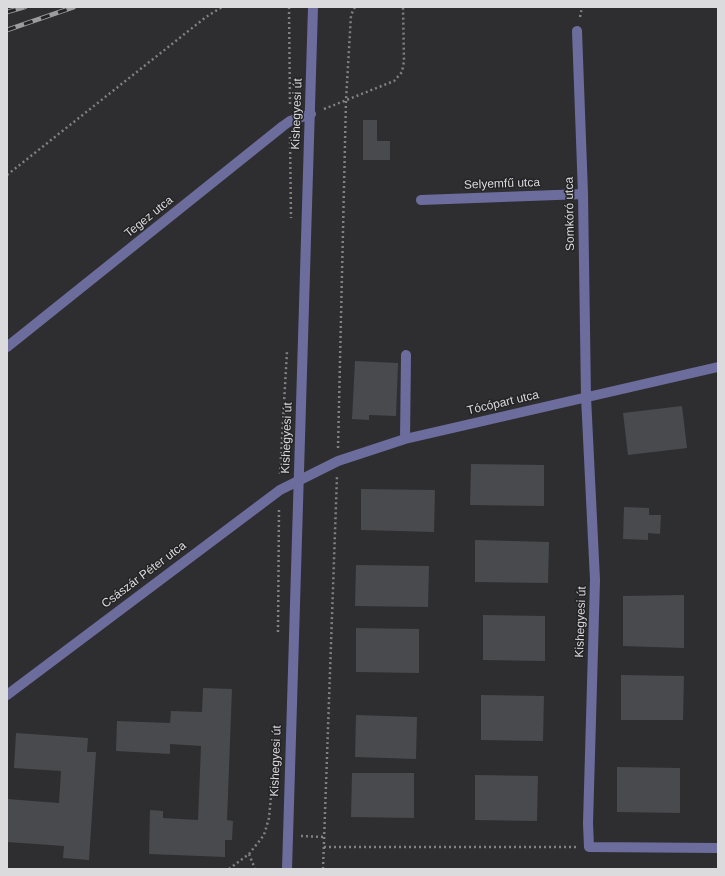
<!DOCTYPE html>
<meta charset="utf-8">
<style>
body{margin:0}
#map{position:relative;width:725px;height:876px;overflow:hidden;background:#2e2e31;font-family:Helvetica,sans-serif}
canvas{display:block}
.frame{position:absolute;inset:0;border:8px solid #dbdbdd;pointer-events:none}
</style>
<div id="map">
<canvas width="725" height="876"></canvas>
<div class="frame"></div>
</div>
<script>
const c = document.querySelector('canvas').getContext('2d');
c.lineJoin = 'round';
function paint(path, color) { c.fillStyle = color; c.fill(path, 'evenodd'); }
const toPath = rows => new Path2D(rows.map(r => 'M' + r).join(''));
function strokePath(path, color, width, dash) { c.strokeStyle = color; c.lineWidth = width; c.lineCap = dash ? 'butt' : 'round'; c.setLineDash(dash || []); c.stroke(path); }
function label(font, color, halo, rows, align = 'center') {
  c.font = font + ' Helvetica,sans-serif'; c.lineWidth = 3; c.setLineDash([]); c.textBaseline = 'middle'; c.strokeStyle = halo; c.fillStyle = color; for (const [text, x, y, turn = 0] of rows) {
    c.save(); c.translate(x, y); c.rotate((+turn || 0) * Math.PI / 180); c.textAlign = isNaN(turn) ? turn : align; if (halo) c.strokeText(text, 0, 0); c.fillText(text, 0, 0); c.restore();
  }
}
paint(toPath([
 [363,120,377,120,377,141,390,141,390,160,363,160],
 [355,361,398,363,396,416,369,415,369,420,352,419],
 [682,406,687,448,628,455,623,413],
 [471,464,544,465,544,506,470,505],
 [361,489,435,490,434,532,361,530],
 [624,507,649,508,649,515,661,515,660,534,648,533,648,540,623,539],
 [475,540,549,542,548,583,475,582],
 [356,565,429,566,428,607,355,606],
 [684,595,684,648,623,646,623,596],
 [483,615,545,616,545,661,483,660],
 [356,628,419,629,419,673,356,672],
 [621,675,684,676,683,720,621,720],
 [203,688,232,689,227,820,233,821,232,840,225,840,225,857,149,854,150,810,163,811,163,818,198,820,201,746,170,744,170,754,116,751,117,721,170,723,171,711,202,712],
 [481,695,544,696,543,741,481,740],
 [356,715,417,717,416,759,355,757],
 [16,733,88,738,87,752,96,752,89,860,63,858,64,846,7,842,7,799,59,803,61,771,14,768],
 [617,767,680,768,680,813,617,812],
 [352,773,414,773,414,818,351,817],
 [475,775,538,776,537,821,475,820]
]), '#494a4d');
strokePath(toPath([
 [289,7,290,106],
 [580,17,582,7],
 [324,109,394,81,402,72,404,61,403,7],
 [290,137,291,218],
 [7,175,206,17,222,7],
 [338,448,346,100,351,15,355,7],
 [280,474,287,351],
 [278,632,279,507],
 [301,836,324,837],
 [324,847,577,847],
 [249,854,255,869],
 [229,869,249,854,264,835,269,818,275,753],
 [323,869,337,476]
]), '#818184', 2.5, [2, 3]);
strokePath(toPath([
 [577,31,583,194,586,397,595,580,588,823,589,847,718,848],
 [421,200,583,194],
 [7,347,283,126,290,121,311,114],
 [405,439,406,355],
 [7,695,280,490,338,461,405,439,718,367],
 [287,869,313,7]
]), '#6c6d9d', 10);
const rail = toPath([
 [7,12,25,7],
 [7,30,74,7]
]);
strokePath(rail, '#9c9c9e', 4.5);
strokePath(rail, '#242427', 3, [9]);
label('12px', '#dbdbdd', '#242427', [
 ["Kishegyesi út",297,114,-88],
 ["Selyemfű utca",502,184,-2],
 ["Somkóró utca",570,214,-91],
 ["Tegez utca",149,217,-39],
 ["Tócópart utca",503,403,-13],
 ["Kishegyesi út",287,438,-88],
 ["Császár Péter utca",144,575,-37],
 ["Kishegyesi út",581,622,-88],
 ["Kishegyesi út",276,761,-88]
]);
</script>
